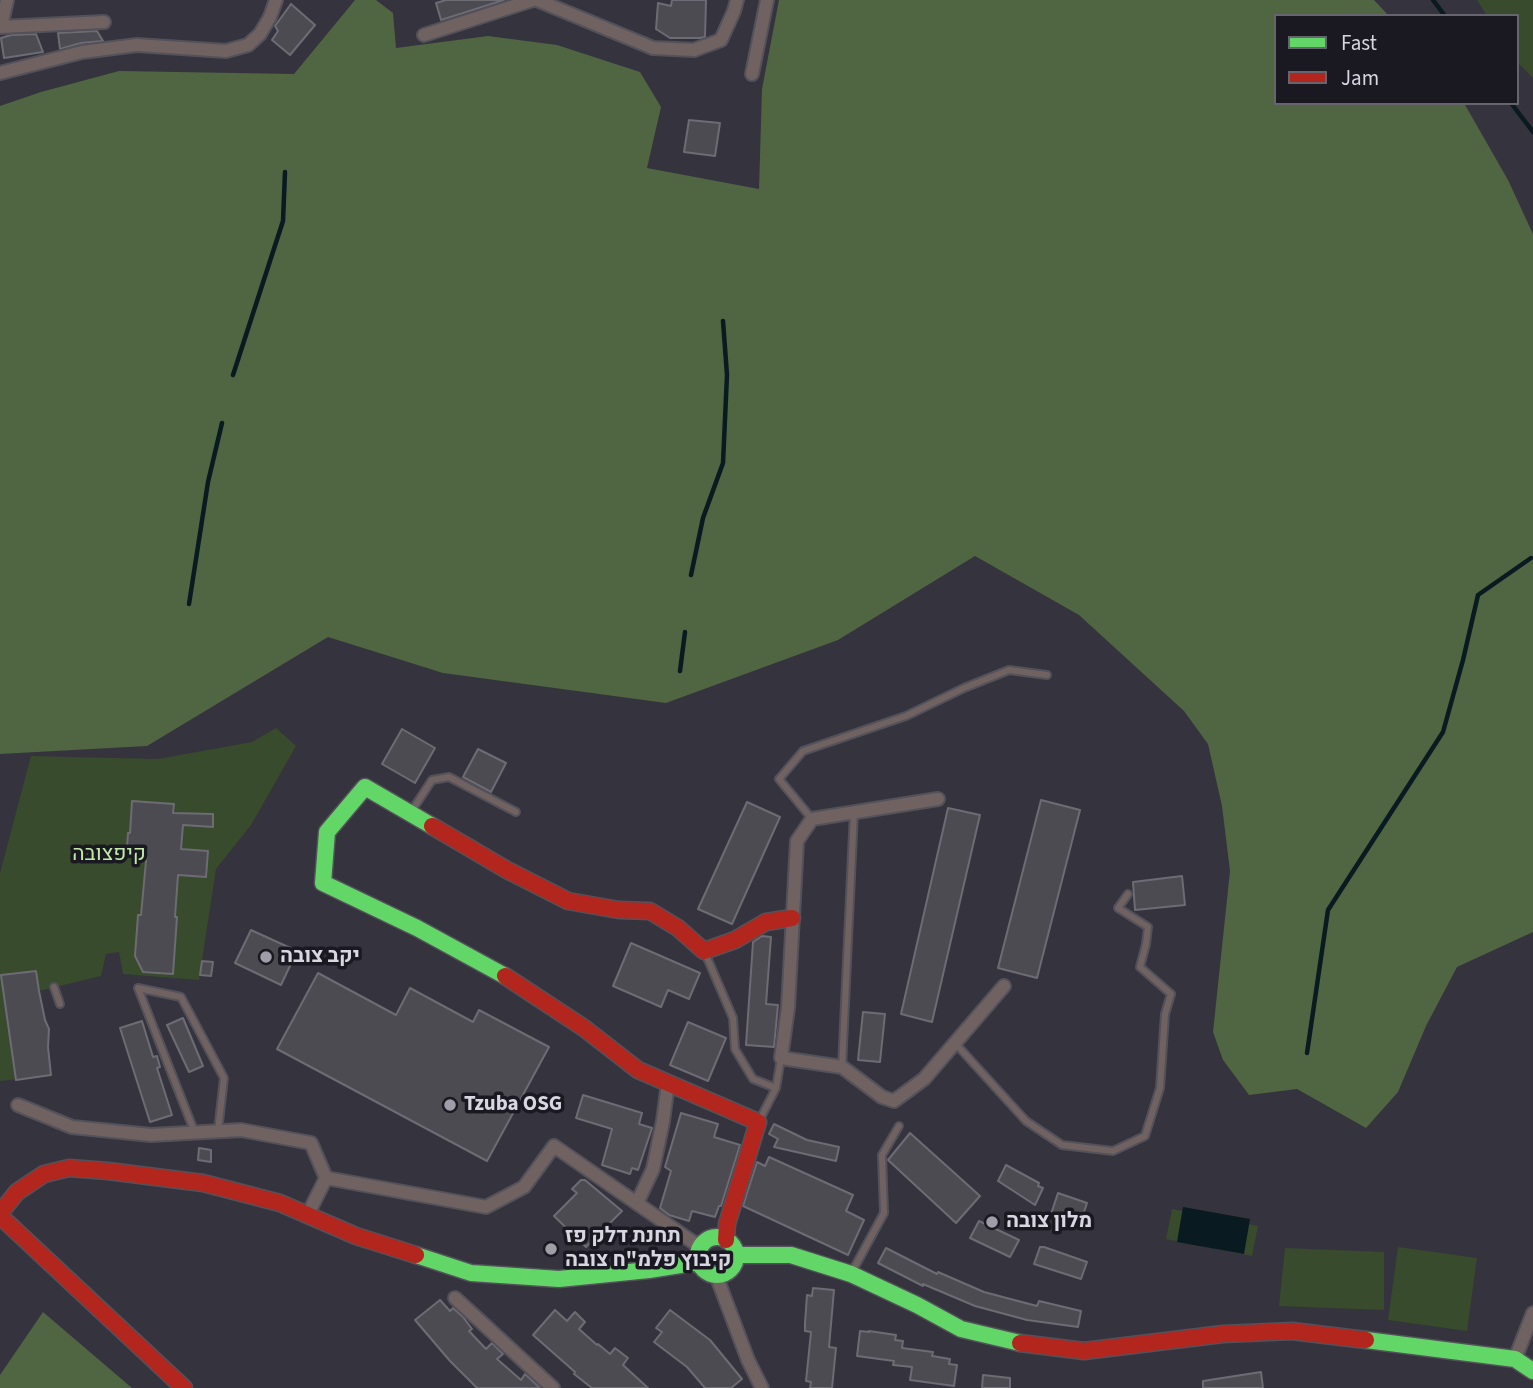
<!DOCTYPE html>
<meta charset="utf-8">
<style>
body{margin:0}
#map{position:relative;width:1533px;height:1388px;overflow:hidden;background:#35333d;font-family:"Source Sans 3",sans-serif}
canvas{display:block}
.legend{position:absolute;left:1274px;top:14px;width:245px;height:91px;box-sizing:border-box;background:#1a1921;border:2px solid #66656e;margin:0;padding:9px 12px;list-style:none;font-size:21px;color:#d8d6e1}
.legend li{display:flex;align-items:center;gap:14px;height:35px}
.legend b{width:35px;border:2px solid #66656e}
</style>
<div id="map">
<canvas width="1533" height="1388"></canvas>
<ul class="legend">
<li><b style="height:9px;background:#63d668"></b>Fast</li>
<li><b style="height:9px;background:#b3261e"></b>Jam</li>
</ul>
</div>
<script>
const c = document.querySelector('canvas').getContext('2d');
c.lineJoin = 'round';
function paint(path, color) { c.fillStyle = color; c.fill(path, 'evenodd'); }
const toPath = rows => new Path2D(rows.map(r => 'M' + r).join(''));
function strokePath(path, color, width, dash) { c.strokeStyle = color; c.lineWidth = width; c.lineCap = dash ? 'butt' : 'round'; c.setLineDash(dash || []); c.stroke(path); }
function label(font, color, halo, rows, align = 'center') {
  c.font = font + ' "Source Sans 3",Heebo,sans-serif'; c.lineWidth = 7; c.setLineDash([]); c.textBaseline = 'middle'; c.strokeStyle = halo; c.fillStyle = color; for (const [text, x, y, turn = 0] of rows) {
    c.save(); c.translate(x, y); c.rotate((+turn || 0) * Math.PI / 180); c.textAlign = isNaN(turn) ? turn : align; if (halo) c.strokeText(text, 0, 0); c.fillText(text, 0, 0); c.restore();
  }
}
paint(toPath([
 [1477,0,1533,0,1533,78,1517,62,1517,16,1487,16],
 [276,728,296,746,251,825,216,869,199,980,123,974,119,952,106,954,101,976,39,991,45,1020,49,1029,48,1047,51,1075,0,1081,0,873,31,756,158,759,252,742],
 [1172,1209,1258,1226,1252,1256,1166,1239],
 [1398,1247,1477,1258,1467,1331,1388,1320],
 [1285,1248,1384,1252,1384,1310,1279,1306]
]), '#384b2c');
paint(toPath([
 [355,0,376,0,393,13,396,48,488,36,557,45,640,72,661,107,647,168,759,189,762,89,779,0,1374,0,1389,16,1276,16,1276,103,1464,103,1508,180,1533,234,1533,932,1457,967,1426,1026,1398,1092,1366,1128,1297,1089,1249,1095,1223,1060,1213,1032,1230,871,1222,806,1208,744,1184,711,1079,615,975,556,838,640,666,703,443,673,328,637,147,746,0,754,0,106,41,92,119,71,294,74],
 [43,1312,132,1388,0,1388,0,1375]
]), '#506542');
paint(toPath([
 [1183,1207,1250,1219,1244,1254,1177,1242]
]), '#091b20');
strokePath(toPath([
 [1433,0,1445,16],
 [1511,103,1533,132],
 [233,375,283,221,285,172],
 [691,575,703,518,723,463,727,375,723,321],
 [189,604,208,482,222,423],
 [680,671,685,632],
 [1307,1053,1328,910,1443,732,1463,660,1478,595,1531,558]
]), '#091b20', 4.5);
const building = toPath([
 [446,0,504,0,441,20,436,3,446,0],
 [672,0,706,0,705,37,700,38,670,38,656,29,658,3,671,6,672,0],
 [291,4,315,25,290,55,272,40,278,31,275,26,291,4],
 [97,31,103,41,81,43,60,49,58,33,97,31],
 [36,34,43,52,4,58,1,38,11,35,36,34],
 [689,120,720,123,715,156,684,152,689,120],
 [402,729,435,748,415,783,382,764,402,729],
 [478,749,506,763,491,792,463,777,478,749],
 [1041,800,1080,810,1037,978,998,968,1041,800],
 [132,801,174,804,173,813,213,814,213,827,183,825,181,849,208,851,206,877,178,875,175,917,177,917,173,974,143,972,135,956,138,915,141,915,147,850,127,848,128,833,130,833,132,801],
 [747,802,780,817,732,924,698,909,747,802],
 [948,808,980,815,932,1022,901,1014,948,808],
 [1182,876,1185,905,1135,910,1133,882,1182,876],
 [251,930,297,951,281,985,235,963,251,930],
 [762,936,771,937,766,1004,778,1005,774,1047,746,1045,753,942,762,936],
 [631,943,700,973,689,999,668,990,661,1007,613,986,631,943],
 [202,961,213,962,211,976,200,975,202,961],
 [36,971,39,991,45,1020,49,1029,48,1047,51,1075,16,1080,1,975,36,971],
 [318,973,396,1015,410,988,473,1022,479,1010,549,1047,487,1161,277,1049,318,973],
 [863,1012,885,1014,880,1062,858,1060,863,1012],
 [183,1018,203,1066,189,1072,167,1025,183,1018],
 [142,1021,153,1057,157,1056,160,1067,157,1068,172,1115,150,1122,120,1028,142,1021],
 [688,1022,726,1038,708,1081,670,1065,688,1022],
 [583,1095,642,1113,639,1124,652,1128,638,1170,632,1168,630,1174,602,1165,612,1129,576,1118,583,1095],
 [681,1113,718,1124,714,1137,740,1145,721,1206,719,1206,715,1217,692,1211,689,1221,669,1215,660,1208,671,1171,665,1167,681,1113],
 [774,1124,807,1140,839,1147,836,1161,774,1147,778,1139,769,1134,774,1124],
 [910,1133,980,1196,956,1223,888,1160,910,1133],
 [199,1148,211,1150,211,1162,198,1160,199,1148],
 [769,1157,853,1195,846,1211,864,1220,848,1255,743,1206,757,1162,765,1166,769,1157],
 [1006,1165,1039,1183,1038,1186,1043,1188,1035,1205,998,1181,1006,1165],
 [581,1180,585,1180,622,1211,586,1247,554,1216,577,1193,572,1189,581,1180],
 [1058,1193,1087,1203,1080,1224,1051,1214,1058,1193],
 [979,1221,1019,1240,1010,1257,970,1238,979,1221],
 [1040,1247,1044,1247,1087,1262,1081,1279,1034,1264,1040,1247],
 [886,1248,937,1274,938,1272,984,1292,1037,1306,1039,1301,1081,1311,1078,1327,1027,1320,975,1306,923,1284,923,1286,878,1263,886,1248],
 [813,1288,834,1290,829,1347,836,1348,832,1388,810,1388,811,1382,806,1381,811,1332,805,1331,805,1323,807,1295,812,1296,813,1288],
 [440,1300,450,1311,453,1308,463,1317,472,1329,469,1331,486,1349,492,1343,503,1354,497,1359,521,1380,525,1374,540,1388,477,1388,450,1361,415,1320,440,1300],
 [555,1310,567,1321,575,1312,585,1322,579,1329,597,1345,598,1344,610,1354,615,1348,628,1358,623,1365,648,1388,592,1388,574,1374,575,1372,533,1335,555,1310],
 [670,1310,710,1340,742,1379,731,1388,705,1388,687,1367,654,1342,662,1332,656,1328,670,1310],
 [860,1331,869,1332,869,1331,896,1335,895,1340,903,1341,902,1348,933,1352,932,1356,950,1359,949,1364,957,1365,954,1386,910,1380,912,1367,893,1365,894,1361,857,1356,860,1331],
 [1261,1372,1263,1388,1203,1388,1203,1381,1261,1372],
 [983,1375,1010,1378,1010,1388,982,1388,983,1375]
]);
paint(building, '#4d4b52');
strokePath(building, '#6d6b73', 2);
const lane = toPath([
 [411,812,432,780,449,777,516,812],
 [812,819,779,779,803,751,906,716,964,688,1009,670,1047,675],
 [705,953,733,1018,735,1049,753,1079,776,1088],
 [54,987,60,1004],
 [138,988,181,997,224,1078,218,1131],
 [138,988,195,1133],
 [955,1043,1026,1121,1062,1145,1113,1151,1145,1136,1160,1088,1165,1014,1171,994,1140,967,1146,944,1148,927,1118,908,1128,894],
 [842,1067,854,812],
 [759,1121,776,1088,781,1058],
 [852,1272,884,1213,882,1155,899,1126]
]);
const street = toPath([
 [7,0,1,27,104,22],
 [537,0,653,48,694,50,721,40,734,11,737,0],
 [424,35,533,0],
 [0,73,82,52,137,45,226,51,248,45,260,34,270,17,276,0],
 [752,74,767,0],
 [938,799,812,819,797,841,788,1008,781,1058,842,1067,882,1097,894,1101,924,1079,1004,986],
 [18,1105,72,1127,151,1135,241,1130,311,1143,326,1178,486,1207,524,1187,554,1146,700,1247],
 [637,1203,653,1169,663,1121,668,1083],
 [308,1214,326,1178],
 [716,1275,748,1360,762,1388],
 [455,1298,553,1388],
 [1515,1359,1533,1313]
]);
const fast = toPath([
 [432,826,365,787,327,832,323,883,417,928,505,976],
 '698 1256a19 19 0 1 1 38 0a19 19 0 1 1-38 0Z',
 [416,1255,471,1273,559,1279,649,1270,699,1262],
 [736,1255,791,1255,851,1274,917,1305,961,1329,1020,1343],
 [1366,1340,1515,1359,1533,1371]
]);
const jam = toPath([
 [432,826,507,870,568,901,619,910,650,911,678,928,704,951,735,940,766,922,792,918],
 [505,976,584,1028,638,1070,758,1122,727,1224,726,1240],
 [0,1213,17,1192,44,1174,69,1168,108,1171,203,1183,280,1203,356,1236,416,1255],
 [0,1216,184,1388],
 [1020,1343,1084,1351,1223,1334,1292,1331,1366,1340]
]);
strokePath(lane, '#53515a', 10);
strokePath(street, '#53515a', 16);
strokePath(fast, '#53515a', 19);
strokePath(jam, '#53515a', 19);
strokePath(lane, '#6f6261', 6);
strokePath(street, '#6f6261', 12);
strokePath(fast, '#63d668', 16);
strokePath(jam, '#b3261e', 16);
for (const [x, y, r, color] of [
 [266,957,7,"#9f9da8"],
 [450,1105,7,"#9f9da8"],
 [992,1222,7,"#9f9da8"],
 [551,1249,7,"#9f9da8"]
]) { const dot = new Path2D(); dot.arc(x, y, r, 0, 2 * Math.PI); c.fillStyle = color; c.fill(dot); strokePath(dot, '#1a1921', 2.5); }
label('21px', '#c2eba7', '#1a1921', [
 ["קיפצובה",109,855]
]);
label('bold 21px', '#d8d6e1', '#1a1921', [
 ["יקב צובה",280,957],
 ["Tzuba OSG",464,1105],
 ["מלון צובה",1006,1222],
 ["תחנת דלק פז",565,1237],
 ["קיבוץ פלמ\"ח צובה",565,1261]
], 'left');
</script>
